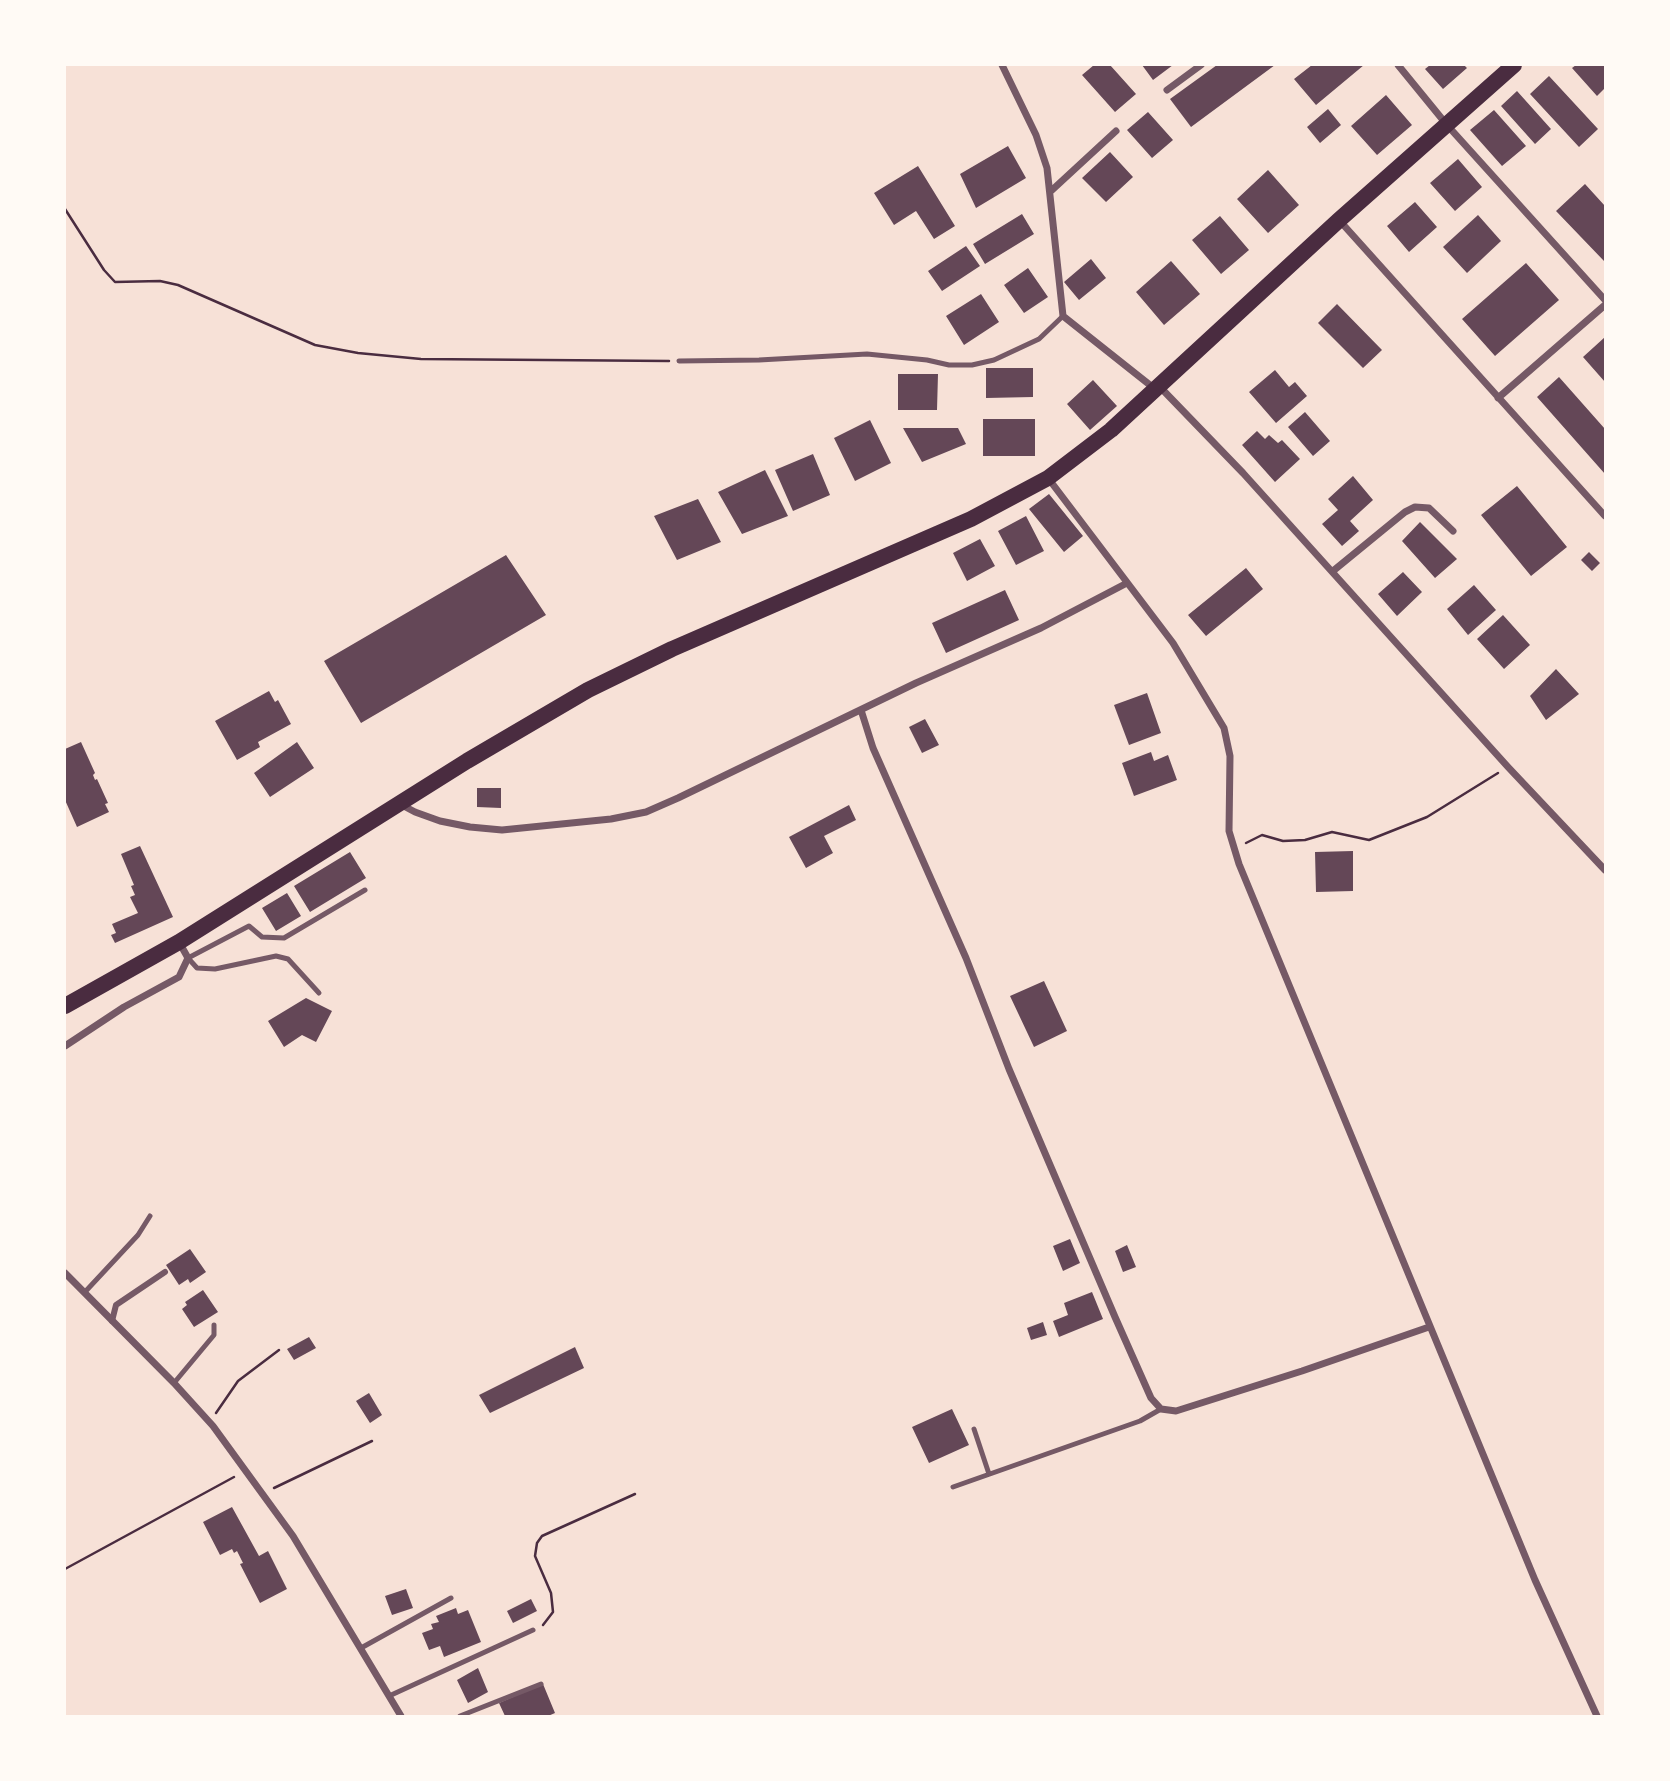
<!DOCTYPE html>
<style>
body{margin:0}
#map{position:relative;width:1670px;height:1781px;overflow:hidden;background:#f7e1d7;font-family:Barlow,sans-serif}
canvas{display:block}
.frame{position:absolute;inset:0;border:66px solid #fffaf5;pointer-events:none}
</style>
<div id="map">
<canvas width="1670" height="1781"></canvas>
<div class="frame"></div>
</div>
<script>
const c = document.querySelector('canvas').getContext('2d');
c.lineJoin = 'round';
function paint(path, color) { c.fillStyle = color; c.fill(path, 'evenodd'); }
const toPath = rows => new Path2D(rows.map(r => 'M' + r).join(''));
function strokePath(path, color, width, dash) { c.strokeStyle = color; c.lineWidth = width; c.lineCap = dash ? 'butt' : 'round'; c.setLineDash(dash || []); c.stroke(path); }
paint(toPath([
 [1094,65,1110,65,1136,94,1115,112,1082,75],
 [1142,65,1173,65,1153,80],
 [1217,65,1275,65,1191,127,1170,99],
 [1312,65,1364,65,1316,105,1294,79],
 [1430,65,1464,65,1467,68,1443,89,1425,69],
 [1576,65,1605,65,1605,88,1597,96,1572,68],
 [1549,76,1598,129,1579,147,1530,94],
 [1517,91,1551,129,1535,144,1501,106],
 [1386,95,1412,125,1377,155,1351,126],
 [1328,109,1341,125,1320,143,1307,127],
 [1494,110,1526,146,1502,166,1470,130],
 [1148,112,1173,140,1152,158,1127,130],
 [1008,146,1026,178,976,208,960,174],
 [1110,152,1133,177,1106,202,1082,178],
 [1458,159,1482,187,1455,211,1430,183],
 [918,166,955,226,934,239,916,211,894,225,874,193],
 [1268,170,1299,205,1268,233,1237,199],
 [1585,184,1605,206,1604,261,1556,211],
 [1415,202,1437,227,1409,252,1387,226],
 [1022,214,1034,234,985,264,973,244],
 [1478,215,1501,241,1467,273,1443,247],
 [1220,216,1249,250,1221,274,1192,240],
 [966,246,980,266,942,291,928,271],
 [1091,259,1106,278,1079,300,1064,282],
 [1171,261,1200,294,1164,325,1136,292],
 [1526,263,1559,300,1495,356,1462,319],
 [1028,268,1048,297,1024,313,1004,285],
 [981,294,999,322,964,345,946,316],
 [1337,304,1382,350,1363,368,1318,323],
 [1605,337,1605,382,1583,357],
 [986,368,1033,368,1033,397,986,398],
 [1275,370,1289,387,1295,382,1307,396,1276,423,1249,392],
 [898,374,938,374,937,410,898,410],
 [1559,377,1605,429,1605,474,1537,397],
 [1093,380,1117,406,1090,430,1067,404],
 [1305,412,1330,441,1313,456,1288,427],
 [983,419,1035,419,1035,456,983,456],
 [870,420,891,463,855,481,834,438],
 [903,428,958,428,966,444,922,462],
 [1257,431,1265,439,1269,435,1278,443,1282,440,1300,459,1275,482,1242,445],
 [813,454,830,495,793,511,775,470],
 [765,470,788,516,742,534,718,492],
 [1353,476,1373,500,1350,521,1359,531,1342,546,1322,524,1338,510,1328,499],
 [1517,486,1567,547,1531,576,1481,515],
 [1049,494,1083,536,1064,552,1029,509],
 [698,499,721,542,677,560,654,516],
 [1026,516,1044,551,1016,565,998,531],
 [1420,522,1457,559,1435,578,1402,541],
 [980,539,995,566,967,581,953,553],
 [1589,552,1600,563,1592,571,1581,560],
 [506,555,546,615,361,723,324,661],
 [1246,568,1263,589,1206,636,1188,615],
 [1403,572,1422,592,1397,616,1378,594],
 [1474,585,1496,610,1468,635,1447,609],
 [1005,590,1019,620,946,653,932,623],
 [1503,615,1530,645,1504,669,1477,639],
 [1556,669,1579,694,1546,720,1530,696],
 [269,691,275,702,278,700,291,724,258,742,260,747,237,760,215,721],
 [1147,693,1161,733,1129,745,1114,705],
 [925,719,939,745,922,753,909,727],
 [81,742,95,773,93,775,95,780,97,779,108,803,105,804,109,812,77,827,65,800,65,749],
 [297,742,314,768,270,797,254,773],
 [1151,752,1154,761,1168,755,1177,780,1134,796,1122,763],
 [477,788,501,788,501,808,477,807],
 [849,805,856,820,824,836,833,853,806,868,789,837],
 [140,846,173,917,115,943,111,935,116,933,112,924,138,913,130,897,135,895,131,886,134,885,121,854],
 [1353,851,1353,891,1316,892,1315,852],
 [350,852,366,878,310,912,294,886],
 [287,893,301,916,276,931,262,908],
 [1044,981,1067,1031,1034,1047,1010,996],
 [306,998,332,1011,316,1042,302,1035,284,1047,268,1021],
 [1070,1239,1080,1263,1063,1271,1053,1246],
 [1127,1245,1136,1267,1123,1272,1115,1251],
 [190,1249,206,1272,190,1283,188,1279,179,1285,166,1265],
 [203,1290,218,1312,194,1327,182,1309,187,1305,185,1302],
 [1092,1292,1103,1319,1059,1337,1053,1321,1068,1315,1064,1303],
 [1043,1322,1047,1335,1031,1340,1027,1328],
 [309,1337,316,1348,294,1360,287,1349],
 [575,1347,584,1368,490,1413,479,1395],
 [369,1393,382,1415,370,1423,356,1401],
 [952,1409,969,1445,929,1463,912,1427],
 [232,1507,259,1556,268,1551,287,1589,260,1603,240,1564,243,1563,237,1551,234,1553,232,1549,220,1555,203,1522],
 [406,1589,413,1608,392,1615,385,1596],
 [531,1599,537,1611,513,1623,507,1611],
 [456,1608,458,1614,468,1610,481,1642,444,1657,440,1646,429,1650,422,1633,433,1629,431,1624,439,1622,436,1616],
 [478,1668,488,1692,468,1703,457,1680],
 [543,1684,555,1713,548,1716,505,1716,499,1703]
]), '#644757');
strokePath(toPath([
 [65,209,104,270,115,282,160,281,178,285,315,345,358,353,421,359,669,361],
 [1246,843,1262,835,1283,841,1305,840,1332,832,1369,840,1427,817,1498,773],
 [216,1413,238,1381,279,1350],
 [274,1488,372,1441],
 [65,1569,234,1477],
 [543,1625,553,1612,551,1593,535,1556,537,1543,542,1536,635,1494]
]), '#4a2c40', 2.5);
strokePath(toPath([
 [679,361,759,360,867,354,927,360,949,365,972,365,994,360,1039,339,1063,316],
 [319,993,288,959,276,956,215,969,197,968,188,958,249,926,262,937,284,938,365,890],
 [84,1293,138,1235,150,1216],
 [174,1383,214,1335,214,1325],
 [974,1429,989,1474],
 [953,1487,1140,1421,1161,1409],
 [361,1648,451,1598],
 [389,1696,533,1630],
 [460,1716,541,1684]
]), '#755966', 5);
strokePath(toPath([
 [112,1321,116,1305,165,1272]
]), '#755966', 6);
strokePath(toPath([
 [1002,65,1036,135,1047,168,1063,316,1155,389],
 [1398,65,1447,125,1605,300],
 [1167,90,1201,65],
 [1051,191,1116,131],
 [1339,220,1605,516],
 [1159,386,1243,473,1508,767,1605,870],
 [1498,398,1605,305],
 [1048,478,1173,643,1224,728,1230,756,1229,831,1239,864,1535,1580,1597,1716],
 [1333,571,1405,512,1415,507,1429,508,1453,531],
 [861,710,873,748,966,958,1009,1069,1115,1317,1151,1398,1161,1409,1176,1411,1302,1371,1429,1327],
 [400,804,415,812,440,821,470,827,502,830,611,819,646,812,678,798,916,683,1041,628,1127,583],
 [65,1046,124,1007,179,977,188,958,179,942],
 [65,1273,174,1383,213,1426,293,1536,401,1716]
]), '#755966', 7);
strokePath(toPath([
 [65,1006,179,942,467,761,588,690,672,649,971,519,1048,478,1111,430,1339,220,1514,65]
]), '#4a2c40', 16);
</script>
